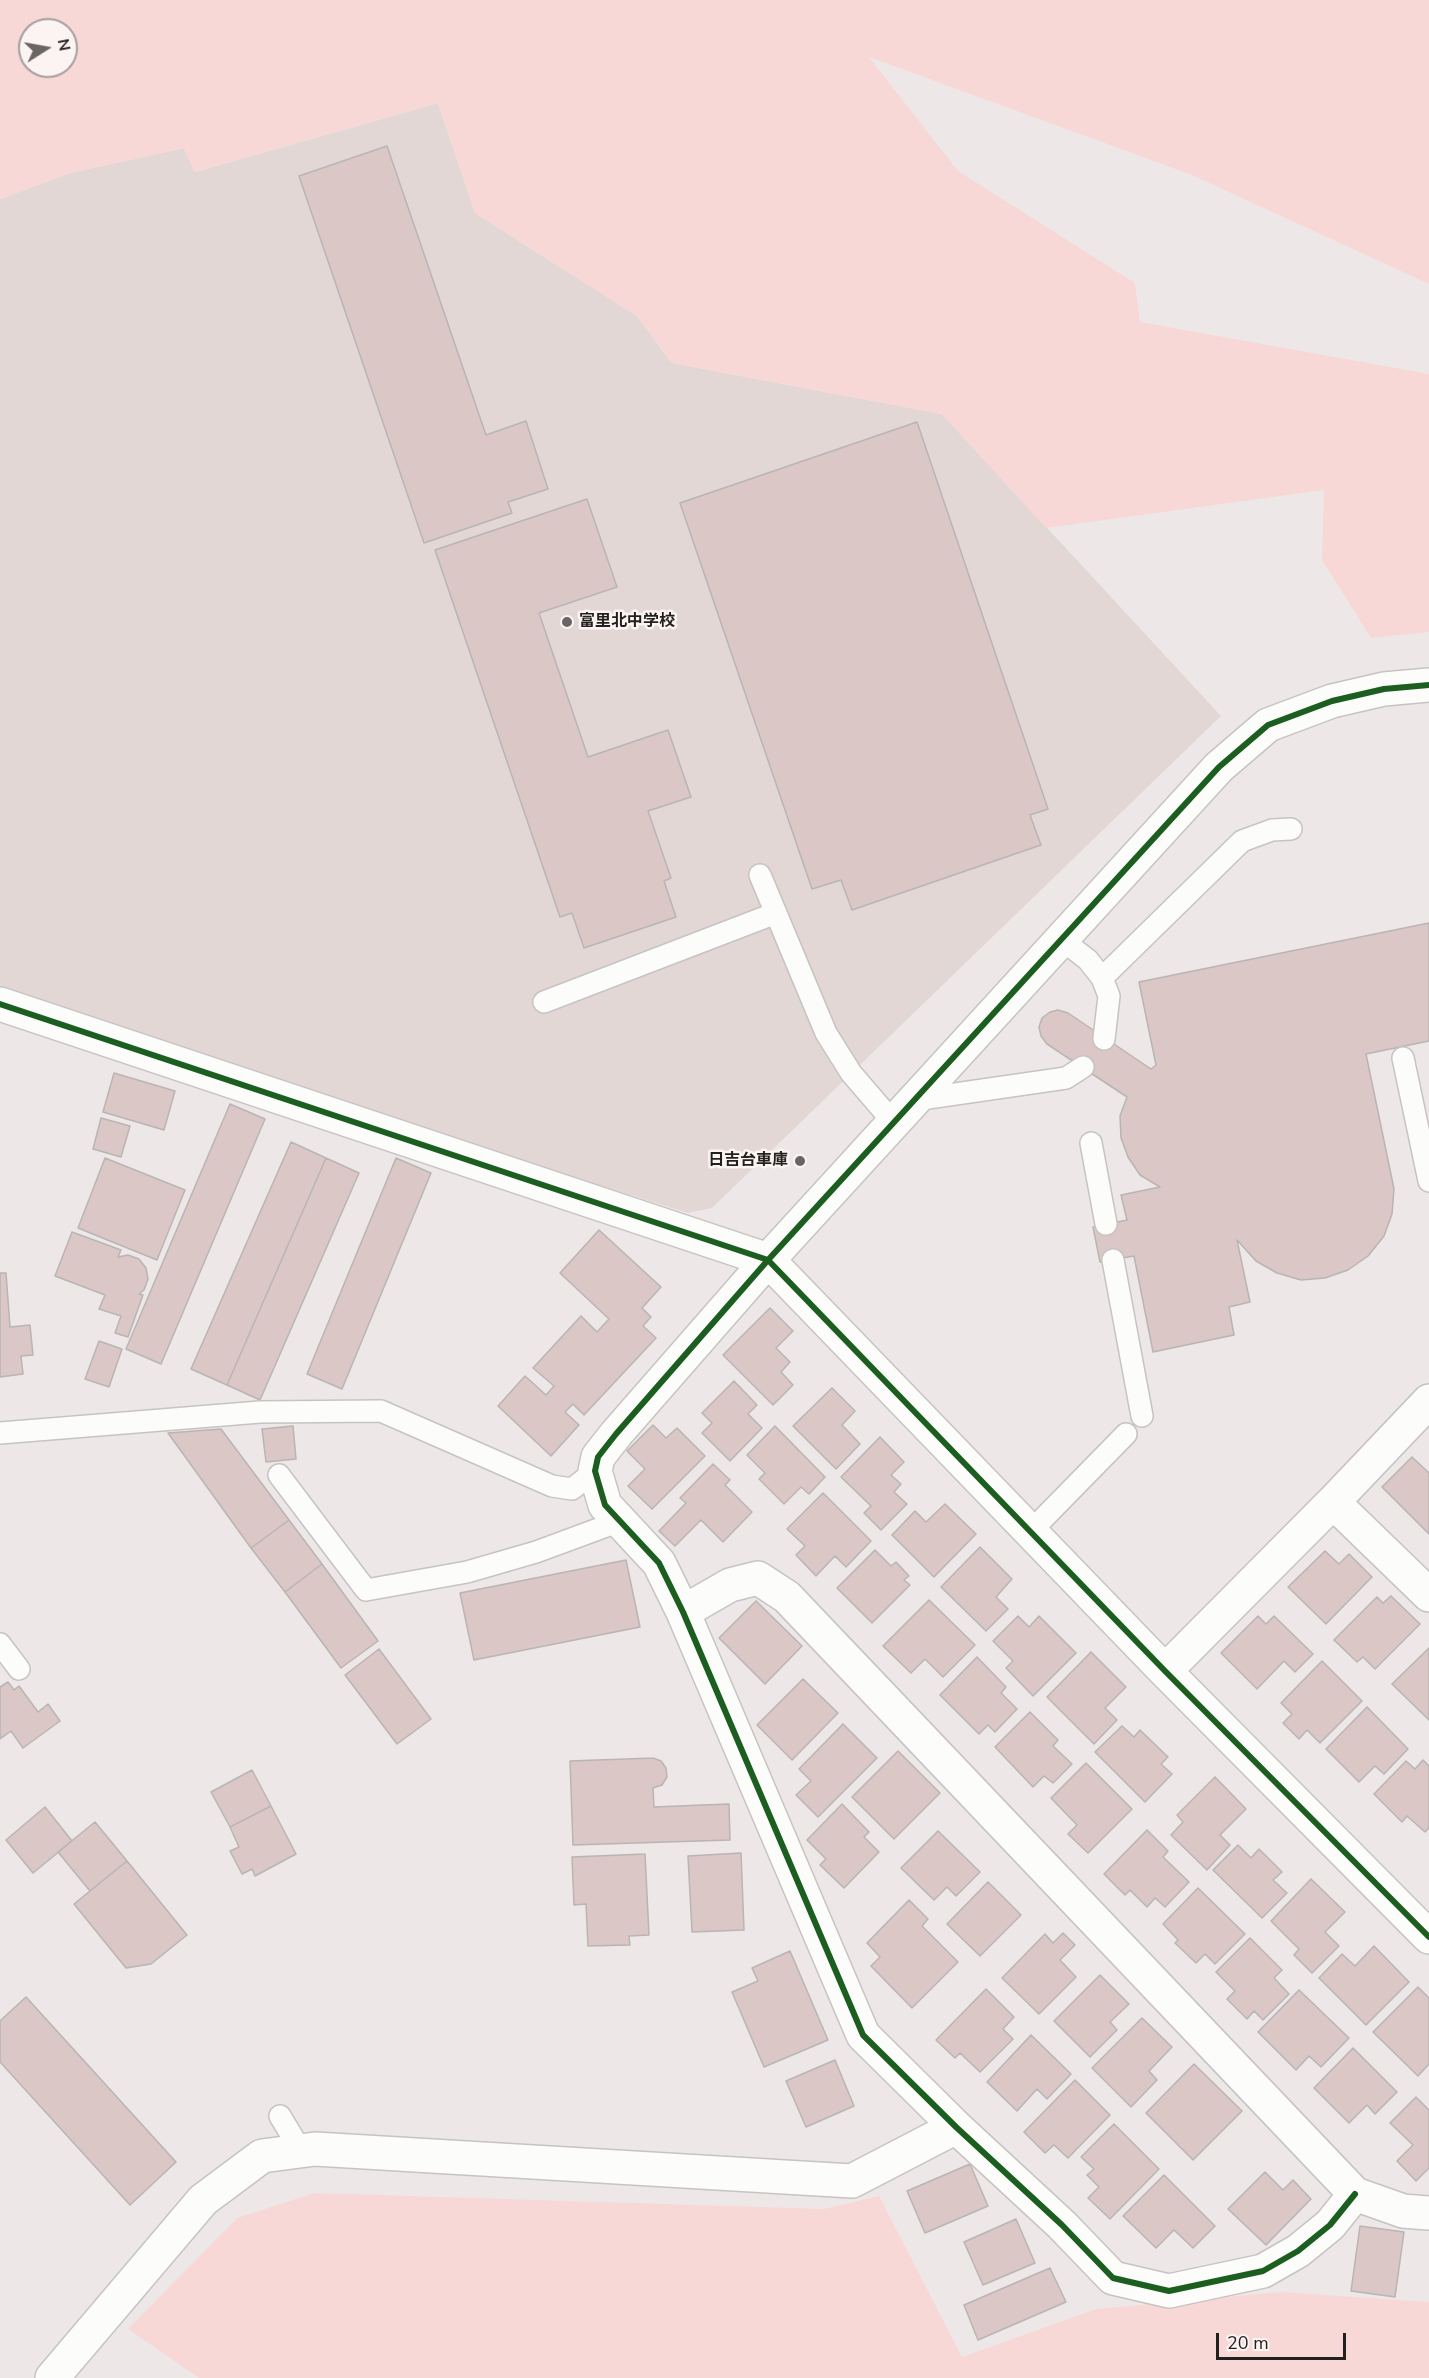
<!DOCTYPE html>
<meta charset="utf-8">
<style>
body{margin:0}
#map{position:relative;width:1429px;height:2378px;overflow:hidden;background:#ede8e7;font-family:"Nunito Sans",sans-serif}
canvas{display:block}
.north{position:absolute;left:18px;top:18px;width:60px;height:60px;box-sizing:border-box;background:#fcf3f3;border:2px solid #a59e9e;border-radius:50%;rotate:79deg;font-size:16px;font-weight:700;line-height:24px;text-align:center;color:#221f1f}
.north::after{content:'';display:block;margin:auto;width:21px;height:27px;background:#696565;clip-path:polygon(50% 0,100% 100%,50% 72%,0 100%)}
.scale{position:absolute;left:1216px;top:2333px;width:130px;height:27px;box-sizing:border-box;border:3px solid #221f1f;border-top:0;padding-left:8px;font-size:18px;line-height:21px;white-space:nowrap;color:#221f1f;-webkit-text-stroke:4px #fcf3f3;paint-order:stroke}
</style>
<div id="map">
<canvas width="1429" height="2378"></canvas>
<div class="north">N</div>
<div class="scale">20 m</div>
</div>
<script>
const c = document.querySelector('canvas').getContext('2d');
c.lineJoin = 'round';
function paint(path, color) { c.fillStyle = color; c.fill(path, 'evenodd'); }
const toPath = rows => new Path2D(rows.map(r => 'M' + r).join(''));
function strokePath(path, color, width, dash) { c.strokeStyle = color; c.lineWidth = width; c.lineCap = dash ? 'butt' : 'round'; c.setLineDash(dash || []); c.stroke(path); }
function label(font, color, halo, rows, align = 'center') {
  c.font = font + ' "Nunito Sans","Noto Sans JP",sans-serif'; c.lineWidth = 5; c.setLineDash([]); c.textBaseline = 'middle'; c.strokeStyle = halo; c.fillStyle = color; for (const [text, x, y, turn = 0] of rows) {
    c.save(); c.translate(x, y); c.rotate((+turn || 0) * Math.PI / 180); c.textAlign = isNaN(turn) ? turn : align; if (halo) c.strokeText(text, 0, 0); c.fillText(text, 0, 0); c.restore();
  }
}
paint(toPath([
 [438,103,475,213,637,316,672,363,942,414,1221,716,712,1208,688,1213,0,997,0,199,70,173,184,148,195,172]
]), '#e3d7d6');
paint(toPath([
 [0,0,1429,0,1429,284,1192,175,869,57,958,171,1135,283,1140,322,1429,374,1429,632,1371,638,1322,560,1324,490,1046,528,942,414,672,363,637,316,475,213,438,103,194,172,184,148,70,173,0,199],
 [30,30,66,30,66,66,30,66],
 [314,2193,824,2209,879,2196,962,2357,1096,2309,1281,2292,1429,2302,1429,2378,199,2378,128,2329,237,2218]
]), '#f7d8d6');
const building = toPath([
 [387,146,486,435,526,421,548,489,508,502,512,513,424,543,299,176,387,146],
 [917,422,1048,809,1030,815,1041,845,852,910,841,880,812,889,680,503,917,422],
 [587,499,617,587,539,613,588,757,668,730,691,797,648,811,671,878,664,881,676,917,584,948,572,913,560,917,435,550,587,499],
 [1429,923,1429,1041,1366,1054,1394,1189,1392,1214,1384,1236,1368,1256,1348,1270,1325,1278,1301,1280,1277,1273,1256,1261,1237,1240,1250,1302,1229,1307,1234,1335,1153,1352,1134,1256,1100,1262,1093,1227,1127,1220,1121,1195,1160,1187,1140,1175,1128,1157,1121,1138,1120,1116,1127,1097,1047,1044,1041,1036,1039,1027,1042,1018,1050,1012,1058,1010,1068,1013,1151,1069,1156,1065,1139,982,1429,923],
 [114,1073,175,1091,164,1130,103,1112,114,1073],
 [230,1104,265,1119,161,1364,126,1349,230,1104],
 [101,1118,130,1126,121,1157,93,1149,101,1118],
 [291,1142,326,1158,227,1385,191,1369,291,1142],
 [105,1158,185,1190,157,1260,78,1228,105,1158],
 [326,1158,359,1173,260,1400,227,1385,326,1158],
 [396,1158,431,1173,342,1389,307,1374,396,1158],
 [599,1230,661,1287,642,1308,651,1317,643,1326,656,1338,584,1415,573,1404,565,1412,579,1425,551,1456,498,1406,525,1376,546,1395,554,1386,533,1368,581,1316,597,1332,609,1319,560,1273,599,1230],
 [72,1232,121,1250,118,1257,128,1255,139,1259,146,1268,148,1279,144,1290,139,1294,143,1295,128,1337,115,1333,121,1316,99,1309,105,1295,55,1276,72,1232],
 [0,1273,6,1273,10,1327,30,1325,33,1355,21,1356,23,1374,0,1377,0,1273],
 [770,1308,793,1331,776,1348,790,1362,781,1372,793,1385,773,1405,723,1355,770,1308],
 [99,1341,122,1349,109,1387,85,1379,99,1341],
 [734,1381,757,1405,748,1414,762,1428,730,1461,702,1433,712,1423,702,1413,734,1381],
 [832,1388,855,1411,842,1425,860,1444,836,1469,793,1426,832,1388],
 [653,1425,666,1438,677,1428,705,1456,652,1509,628,1486,645,1469,627,1451,653,1425],
 [293,1426,296,1459,266,1462,262,1429,293,1426],
 [775,1426,825,1477,809,1494,801,1487,784,1504,759,1479,765,1473,747,1455,775,1426],
 [221,1429,289,1520,251,1548,168,1433,221,1429],
 [880,1437,904,1462,891,1475,901,1484,894,1492,907,1504,881,1530,864,1513,871,1506,841,1477,880,1437],
 [1412,1457,1429,1473,1429,1534,1382,1487,1412,1457],
 [713,1464,730,1480,725,1485,752,1512,723,1542,701,1520,675,1546,659,1531,686,1503,680,1498,713,1464],
 [823,1493,871,1541,846,1567,835,1556,816,1576,796,1555,805,1546,787,1529,823,1493],
 [945,1504,976,1534,934,1577,892,1535,915,1511,926,1522,945,1504],
 [289,1520,322,1564,285,1592,251,1548,289,1520],
 [980,1547,1012,1579,996,1597,1008,1609,986,1631,941,1587,980,1547],
 [875,1550,891,1566,896,1562,909,1576,904,1580,910,1585,872,1623,837,1588,875,1550],
 [1325,1551,1339,1564,1349,1554,1372,1577,1326,1624,1288,1587,1325,1551],
 [626,1560,640,1627,474,1660,460,1593,626,1560],
 [322,1564,378,1641,341,1668,285,1592,322,1564],
 [1391,1596,1420,1624,1375,1669,1363,1657,1357,1662,1334,1640,1377,1597,1383,1603,1391,1596],
 [929,1600,975,1645,943,1677,925,1659,911,1673,883,1646,929,1600],
 [756,1601,802,1646,765,1684,719,1638,756,1601],
 [1018,1616,1029,1627,1039,1616,1076,1653,1033,1696,1006,1668,1013,1661,993,1641,1018,1616],
 [1258,1616,1266,1624,1274,1616,1313,1654,1295,1672,1284,1661,1257,1689,1221,1653,1258,1616],
 [1429,1648,1429,1720,1392,1684,1429,1648],
 [379,1649,431,1719,397,1744,345,1675,379,1649],
 [1091,1652,1126,1687,1105,1708,1117,1720,1094,1744,1047,1697,1091,1652],
 [977,1657,1006,1687,1001,1693,1017,1709,995,1732,988,1725,979,1734,940,1695,977,1657],
 [1322,1661,1362,1701,1320,1743,1307,1730,1299,1739,1283,1723,1292,1714,1281,1703,1322,1661],
 [803,1679,838,1713,792,1760,757,1725,803,1679],
 [8,1682,14,1690,19,1686,38,1712,48,1704,60,1721,23,1748,11,1731,0,1739,0,1687,8,1682],
 [1367,1707,1408,1749,1384,1774,1375,1766,1359,1782,1326,1749,1367,1707],
 [1030,1712,1058,1740,1053,1746,1072,1764,1053,1783,1044,1776,1033,1787,995,1747,1030,1712],
 [843,1724,877,1758,818,1817,796,1795,811,1781,799,1769,843,1724],
 [1122,1726,1134,1737,1140,1730,1168,1757,1161,1764,1172,1774,1145,1802,1095,1752,1122,1726],
 [898,1751,940,1793,894,1839,852,1797,898,1751],
 [653,1758,661,1761,666,1768,667,1777,662,1785,653,1788,654,1807,729,1804,730,1840,573,1845,570,1761,653,1758],
 [1423,1760,1429,1766,1429,1828,1425,1832,1407,1816,1402,1822,1374,1794,1406,1761,1415,1769,1423,1760],
 [1086,1763,1132,1809,1088,1853,1068,1834,1077,1825,1051,1798,1086,1763],
 [252,1770,271,1806,230,1827,211,1792,252,1770],
 [1215,1777,1246,1809,1220,1835,1230,1845,1207,1870,1171,1835,1183,1822,1177,1815,1215,1777],
 [842,1804,869,1832,864,1837,879,1852,844,1888,820,1865,826,1859,807,1840,842,1804],
 [271,1806,296,1854,255,1876,252,1869,242,1874,230,1851,239,1847,230,1827,271,1806],
 [45,1807,72,1841,33,1873,6,1840,45,1807],
 [95,1822,127,1861,90,1891,58,1852,95,1822],
 [1147,1830,1168,1851,1163,1857,1189,1882,1165,1907,1155,1898,1147,1907,1130,1890,1125,1895,1104,1874,1147,1830],
 [938,1831,980,1872,956,1896,947,1887,934,1900,901,1868,938,1831],
 [1238,1845,1251,1858,1259,1849,1282,1872,1273,1880,1287,1893,1262,1918,1213,1870,1238,1845],
 [741,1853,744,1930,692,1932,688,1856,741,1853],
 [645,1854,649,1935,629,1936,630,1945,588,1946,586,1904,574,1905,572,1857,645,1854],
 [127,1861,187,1935,151,1964,126,1968,74,1904,127,1861],
 [1311,1879,1345,1912,1325,1932,1339,1946,1312,1973,1294,1955,1299,1949,1271,1921,1311,1879],
 [988,1882,1021,1915,980,1956,947,1924,988,1882],
 [1198,1888,1245,1934,1215,1964,1205,1954,1196,1963,1175,1943,1178,1940,1163,1924,1198,1888],
 [909,1900,928,1919,922,1926,958,1962,912,2008,871,1966,880,1957,867,1943,909,1900],
 [1063,1933,1075,1945,1060,1960,1076,1977,1039,2014,1002,1978,1045,1934,1053,1943,1063,1933],
 [1250,1938,1282,1970,1274,1978,1289,1994,1263,2020,1254,2011,1247,2019,1227,1999,1235,1991,1216,1972,1250,1938],
 [1374,1946,1409,1982,1366,2025,1319,1978,1342,1954,1355,1966,1374,1946],
 [790,1951,828,2040,764,2067,732,1992,758,1981,752,1968,790,1951],
 [1100,1975,1129,2004,1110,2022,1117,2030,1090,2057,1054,2021,1100,1975],
 [1418,1987,1429,1998,1429,2064,1418,2076,1373,2032,1418,1987],
 [986,1989,1014,2017,1003,2029,1013,2039,980,2072,960,2053,955,2058,936,2040,986,1989],
 [1299,1990,1349,2038,1321,2067,1309,2056,1296,2070,1258,2032,1299,1990],
 [26,1997,176,2162,130,2205,0,2062,0,2021,26,1997],
 [1142,2018,1172,2047,1149,2071,1157,2080,1131,2107,1092,2068,1142,2018],
 [1031,2035,1071,2074,1047,2099,1037,2089,1017,2111,987,2082,1031,2035],
 [1353,2048,1397,2092,1375,2114,1367,2105,1349,2123,1314,2088,1353,2048],
 [835,2060,854,2106,806,2127,786,2081,835,2060],
 [1194,2064,1242,2111,1193,2160,1146,2113,1194,2064],
 [1075,2080,1110,2115,1068,2158,1054,2145,1045,2153,1024,2132,1075,2080],
 [1416,2097,1429,2110,1429,2168,1416,2181,1397,2161,1413,2145,1390,2123,1416,2097],
 [1114,2124,1159,2169,1110,2219,1088,2198,1099,2187,1087,2175,1094,2169,1081,2157,1114,2124],
 [970,2164,988,2206,925,2233,907,2191,970,2164],
 [1265,2172,1283,2190,1293,2180,1311,2199,1266,2245,1228,2209,1265,2172],
 [1164,2175,1215,2226,1193,2248,1174,2230,1156,2248,1123,2216,1164,2175],
 [1016,2219,1035,2263,983,2285,964,2242,1016,2219],
 [1360,2226,1404,2232,1395,2297,1351,2291,1360,2226],
 [1050,2268,1066,2302,978,2340,964,2305,1050,2268]
]);
paint(building, '#dbc7c6');
strokePath(building, '#b8b5b4', 1.5);
const service = toPath([
 [760,875,826,1033,851,1073,894,1123],
 [1061,939,1088,960,1102,978,1109,996,1104,1039],
 [1102,978,1242,841,1272,830,1291,829],
 [544,1002,776,913],
 [1403,1058,1429,1181],
 [914,1100,1066,1078,1083,1067],
 [1091,1143,1106,1224],
 [1113,1260,1142,1416],
 [0,1433,260,1412,381,1411,552,1486,572,1489,595,1471],
 [279,1475,366,1590,467,1572,536,1552,620,1521],
 [1030,1532,1126,1434],
 [0,1644,19,1669],
 [280,2116,301,2151]
]);
const minor = toPath([
 [0,1004,768,1260,1165,1671,1429,1937],
 [1333,1502,1429,1595],
 [683,1612,730,1585,758,1578,787,1597,1355,2194,1403,2211,1429,2213],
 [1165,1671,1333,1502,1429,1401],
 [1355,2194,1330,2225,1298,2251,1263,2271,1169,2291,1113,2278,1062,2225,956,2127,863,2035,683,1612,659,1563,605,1505,595,1471,598,1457,616,1434,768,1260,1219,767,1268,725,1332,701,1384,689,1429,685],
 [52,2378,203,2200,262,2156,315,2149,852,2181,956,2127]
]);
strokePath(service, '#c7c3c3', 24);
strokePath(minor, '#c7c3c3', 36);
strokePath(service, '#fcfcfb', 21);
strokePath(minor, '#fcfcfb', 33);
strokePath(toPath([
 [0,1004,768,1260,1165,1671,1429,1937],
 [1355,2194,1330,2225,1298,2251,1263,2271,1169,2291,1113,2278,1062,2225,956,2127,863,2035,683,1612,659,1563,605,1505,595,1471,598,1457,616,1434,768,1260,1219,767,1268,725,1332,701,1384,689,1429,685]
]), '#1b5e20', 6);
for (const [x, y, r, color] of [
 [567,622,6,"#696565"],
 [800,1161,6,"#696565"]
]) { const dot = new Path2D(); dot.arc(x, y, r, 0, 2 * Math.PI); c.fillStyle = color; c.fill(dot); strokePath(dot, '#fcf3f3', 2); }
label('bold 16px', '#221f1f', '#fcf3f3', [
 ["富里北中学校",579,622],
 ["日吉台車庫",788,1161,"right"]
], 'left');
</script>
